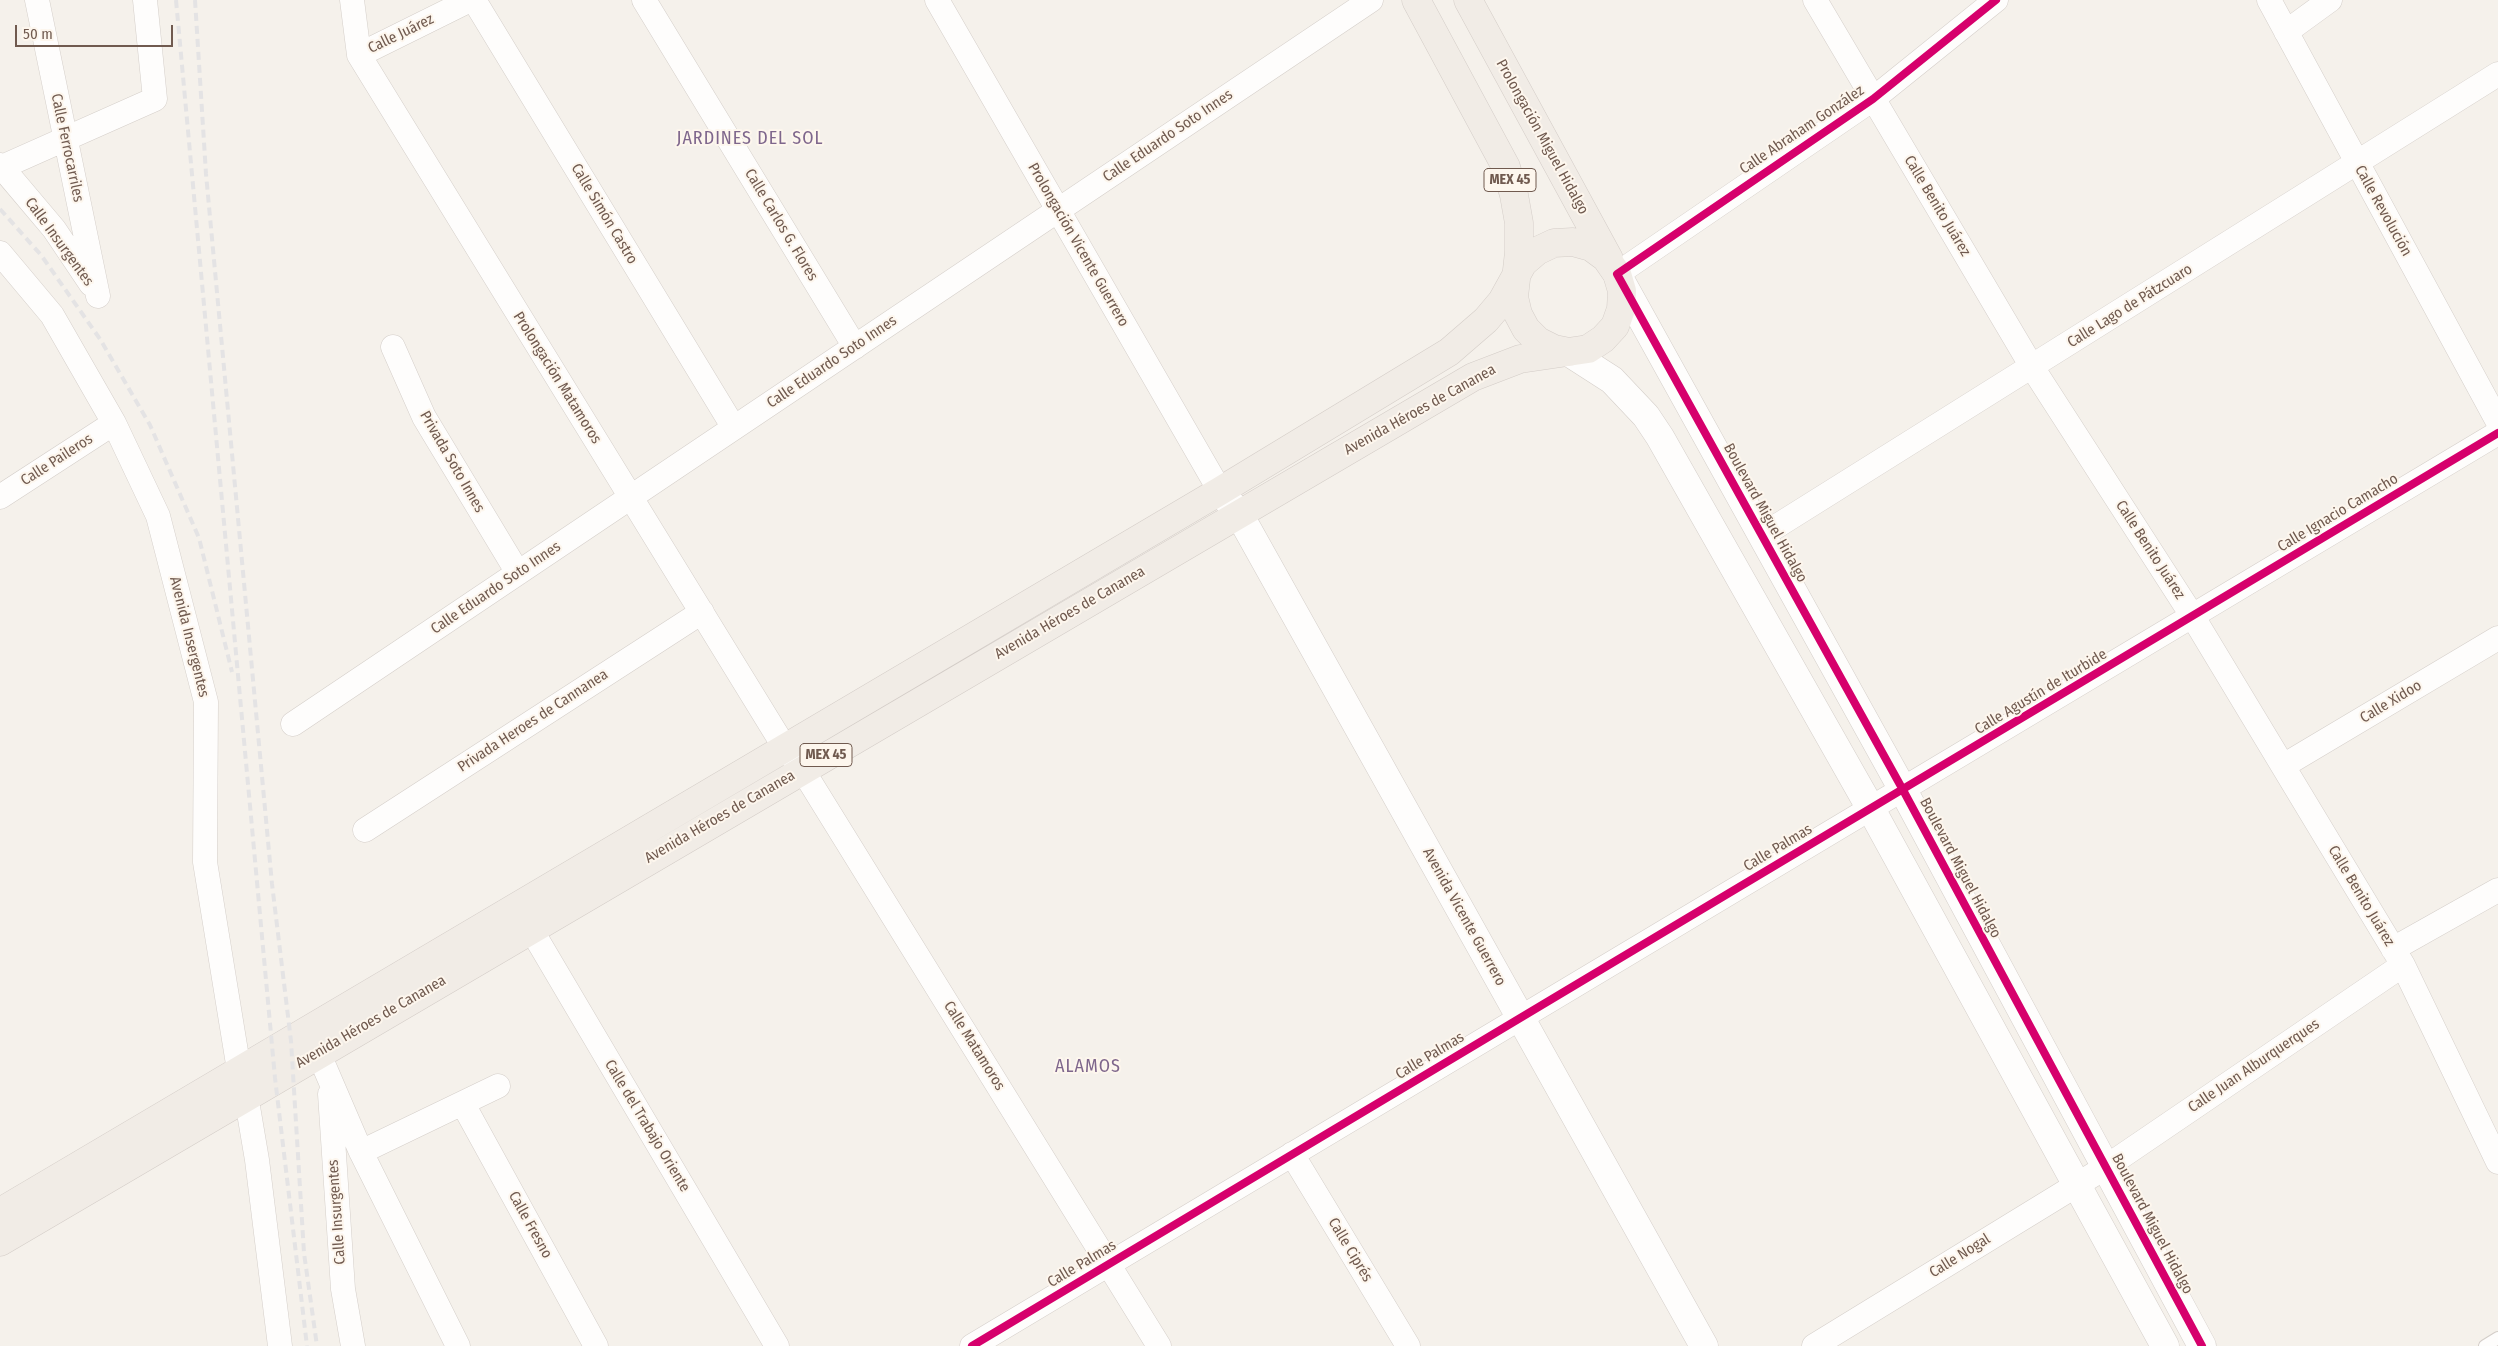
<!DOCTYPE html>
<meta charset="utf-8">
<style>
body{margin:0}
#map{position:relative;width:2498px;height:1346px;overflow:hidden;background:#f5f1eb;font-family:"Fira Sans Condensed",sans-serif}
canvas{display:block}
.scale{position:absolute;left:15px;top:25px;width:158px;height:22px;box-sizing:border-box;border:2px solid #705a4f;border-top:0;padding-left:6px;font-size:15px;line-height:18px;white-space:nowrap;color:#705a4f;-webkit-text-stroke:4px #fdf6ed;paint-order:stroke}
</style>
<div id="map">
<canvas width="2498" height="1346"></canvas>
<div class="scale">50 m</div>
</div>
<script>
const c = document.querySelector('canvas').getContext('2d');
c.lineJoin = 'round';
const toPath = rows => new Path2D(rows.map(r => 'M' + r).join(''));
function strokePath(path, color, width, dash) { c.strokeStyle = color; c.lineWidth = width; c.lineCap = dash ? 'butt' : 'round'; c.setLineDash(dash || []); c.stroke(path); }
function label(font, color, halo, rows, align = 'center') {
  c.font = font + ' "Fira Sans Condensed",sans-serif'; c.lineWidth = 4; c.setLineDash([]); c.textBaseline = 'middle'; c.strokeStyle = halo; c.fillStyle = color; for (const [text, x, y, turn = 0] of rows) {
    c.save(); c.translate(x, y); c.rotate((+turn || 0) * Math.PI / 180); c.textAlign = isNaN(turn) ? turn : align; if (halo) c.strokeText(text, 0, 0); c.fillText(text, 0, 0); c.restore();
  }
}
const service = toPath([
 [2485,1346,2498,1338]
]);
const minor = toPath([
 [37,0,98,296],
 [352,0,359,55,785,748,802,769,1159,1346],
 [474,0,734,428],
 [644,0,855,347],
 [937,0,1220,491],
 [1815,0,2032,367,2193,617,2403,965,2498,1162],
 [2269,0,2498,422],
 [2286,32,2330,0],
 [359,55,470,0],
 [0,165,54,229,91,284],
 [2,167,155,99,145,0],
 [0,253,52,315,114,423,158,516,206,702,205,862,239,1070,246,1095,257,1160,280,1346],
 [1617,274,1873,99,1996,0],
 [393,347,424,417,518,573],
 [0,497,114,423],
 [1761,536,2498,74],
 [293,724,1371,0],
 [2283,766,2498,638],
 [365,830,702,612],
 [522,914,777,1346],
 [2393,949,2498,890],
 [312,1038,361,1152,458,1346],
 [330,1094,343,1289,353,1346],
 [463,1104,596,1346],
 [361,1152,498,1086],
 [1292,1154,1408,1346],
 [972,1346,2498,433],
 [1814,1346,2106,1167,2403,965]
]);
const tertiary = toPath([
 [1617,274,1903,790,2202,1346],
 [1570,353,1612,380,1646,416,1660,437,1871,809,2165,1346],
 [1220,491,1239,514,1704,1346]
]);
const primary = toPath([
 [1416,0,1506,167,1514,195,1519,223,1519,252,1514,297,1518,314,1526,329,1538,341,1554,349,1569,352],
 [1468,0,1609,259],
 [0,1212,1220,491,1449,352,1486,320,1502,301,1523,263,1537,251,1554,243,1573,242,1591,247,1606,258,1617,274,1622,291,1621,309,1615,326,1603,339,1588,349,1520,359,1473,377,0,1242]
]);
strokePath(service, '#d4cec9', 14);
strokePath(minor, '#d4cec9', 25);
strokePath(tertiary, '#d4cec9', 29);
strokePath(primary, '#d3ccc7', 29);
strokePath(service, '#fefdfc', 12);
strokePath(minor, '#fefdfc', 24);
strokePath(tertiary, '#fefdfc', 28);
strokePath(primary, '#f1ece6', 28);
strokePath(toPath([
 [176,0,275,1078,307,1346],
 [195,0,206,174,272,884,291,1041,304,1253,317,1346],
 [0,209,41,255,100,339,150,425,199,538,232,672]
]), '#e4e3e4', 4, [8, 5]);
strokePath(toPath([
 [1996,0,1873,99,1617,274,1903,790,2202,1346],
 [972,1346,2498,433]
]), '#d6006c', 8);
for (const [x, y, w] of [
 [1510,180,52],
 [826,755,52]
]) { const box = new Path2D(); box.roundRect(x - w / 2, y - 11.5, w, 23, 4); c.fillStyle = '#fdf6ed'; c.fill(box); strokePath(box, '#705a4f', 1); }
label('bold 14px', '#705a4f', null, [
 ["MEX 45",1510,180],
 ["MEX 45",826,755]
]);
label('15px', '#705a4f', '#fdf6ed', [
 ["Calle Juárez",401,34,-26],
 ["Calle Abraham González",1802,130,-34],
 ["Calle Eduardo Soto Innes",1168,136,-34],
 ["Prolongación Miguel Hidalgo",1542,137,61],
 ["Calle Ferrocarriles",67,148,78],
 ["Calle Benito Juárez",1937,206,59],
 ["Calle Revolución",2383,211,61],
 ["Calle Simón Castro",604,214,59],
 ["Calle Carlos G. Flores",781,225,59],
 ["Calle Insurgentes",59,242,54],
 ["Prolongación Vicente Guerrero",1078,245,60],
 ["Calle Lago de Pátzcuaro",2130,306,-32],
 ["Calle Eduardo Soto Innes",832,362,-34],
 ["Prolongación Matamoros",557,378,58],
 ["Avenida Héroes de Cananea",1420,410,-29],
 ["Calle Paileros",57,460,-33],
 ["Privada Soto Innes",452,462,60],
 ["Boulevard Miguel Hidalgo",1765,513,61],
 ["Calle Ignacio Camacho",2338,513,-31],
 ["Calle Benito Juárez",2150,550,57],
 ["Calle Eduardo Soto Innes",496,588,-34],
 ["Avenida Héroes de Cananea",1070,613,-30],
 ["Avenida Insergentes",189,637,76],
 ["Calle Agustín de Iturbide",2041,692,-31],
 ["Calle Xidoo",2391,702,-31],
 ["Privada Heroes de Cannanea",533,721,-33],
 ["Avenida Héroes de Cananea",720,817,-30],
 ["Calle Palmas",1778,848,-31],
 ["Boulevard Miguel Hidalgo",1960,868,62],
 ["Calle Benito Juárez",2361,896,59],
 ["Avenida Vicente Guerrero",1464,917,61],
 ["Avenida Héroes de Cananea",371,1022,-30],
 ["Calle Matamoros",974,1046,58],
 ["Calle Palmas",1430,1056,-31],
 ["Calle Juan Alburquerques",2254,1066,-34],
 ["Calle del Trabajo Oriente",647,1126,59],
 ["Calle Insurgentes",337,1212,-94],
 ["Boulevard Miguel Hidalgo",2152,1224,62],
 ["Calle Fresno",530,1225,61],
 ["Calle Ciprés",1350,1250,59],
 ["Calle Nogal",1960,1256,-32],
 ["Calle Palmas",1082,1264,-31]
]);
c.letterSpacing = '1px';
label('18px', '#7e668c', '#fdf6ed', [
 ["JARDINES DEL SOL",750,139],
 ["ALAMOS",1088,1067]
]);
c.letterSpacing = '0px';
</script>
